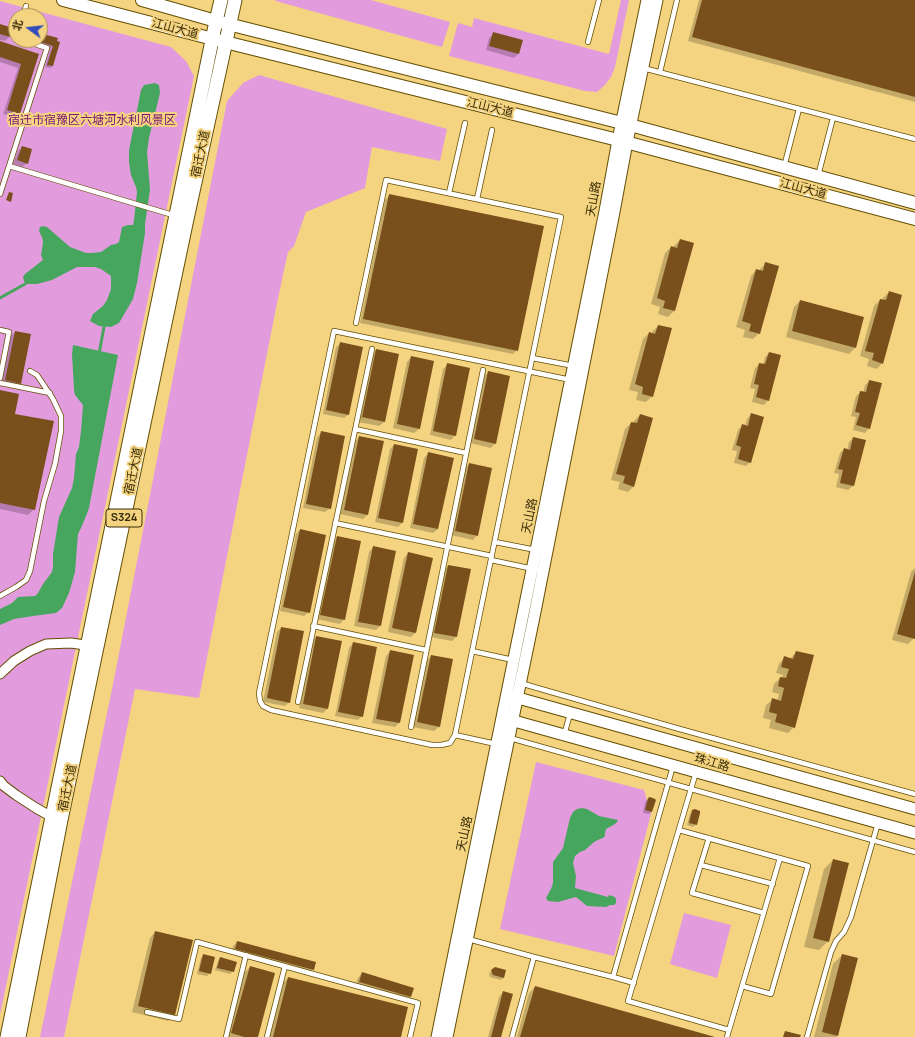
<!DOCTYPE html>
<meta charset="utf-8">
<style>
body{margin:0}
#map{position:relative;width:915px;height:1037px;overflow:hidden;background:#f4d481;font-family:Manrope,"Noto Sans SC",sans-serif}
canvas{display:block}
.north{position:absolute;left:8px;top:8px;width:40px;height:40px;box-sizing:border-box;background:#f4d481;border:1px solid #a99151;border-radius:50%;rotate:285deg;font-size:11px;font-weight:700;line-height:16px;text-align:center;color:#392c08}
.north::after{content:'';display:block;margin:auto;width:14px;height:18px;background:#334cbd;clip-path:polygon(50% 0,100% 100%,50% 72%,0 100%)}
</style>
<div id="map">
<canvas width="915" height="1037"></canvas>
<div class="north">北</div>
</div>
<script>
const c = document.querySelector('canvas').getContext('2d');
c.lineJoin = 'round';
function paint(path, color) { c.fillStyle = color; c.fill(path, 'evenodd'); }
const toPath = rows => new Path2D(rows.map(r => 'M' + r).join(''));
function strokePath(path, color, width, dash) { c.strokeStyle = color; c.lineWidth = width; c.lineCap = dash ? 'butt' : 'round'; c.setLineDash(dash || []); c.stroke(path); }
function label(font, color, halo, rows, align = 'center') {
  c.font = font + ' Manrope,"Noto Sans SC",sans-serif'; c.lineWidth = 4; c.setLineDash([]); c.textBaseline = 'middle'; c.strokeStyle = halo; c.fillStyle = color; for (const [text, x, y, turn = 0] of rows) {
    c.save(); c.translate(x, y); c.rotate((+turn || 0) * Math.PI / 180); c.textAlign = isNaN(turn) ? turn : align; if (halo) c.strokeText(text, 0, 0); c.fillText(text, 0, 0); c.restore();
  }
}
paint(toPath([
 [274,0,371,0,450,22,442,47,279,2],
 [621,0,629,0,615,67,611,77,605,85,597,92,585,91,449,56,458,23,472,27,474,18,609,54],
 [0,1,171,47,186,61,194,76,0,1015],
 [16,16,40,16,40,40,16,40],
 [259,75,447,129,440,161,372,147,365,188,306,212,294,246,288,252,277,303,199,698,135,689,64,1037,40,1037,113,684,227,101,243,83],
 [536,762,644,790,651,814,614,956,500,929],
 [684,913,731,925,717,978,670,964]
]), '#e29cde');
paint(toPath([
 [155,83,159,85,160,93,149,138,147,152,150,190,145,224,145,233,143,246,137,283,133,299,119,323,111,327,99,326,90,321,93,314,103,306,107,300,111,289,111,276,101,269,95,267,77,267,52,280,37,284,25,284,23,277,25,274,43,260,41,255,43,242,42,237,39,231,40,227,43,226,47,227,70,247,86,253,92,253,101,252,111,245,116,244,119,242,122,227,128,225,133,225,134,220,137,192,136,187,131,175,129,162,129,150,141,90,144,85],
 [73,345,118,355,89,508,86,516,81,528,78,534,75,572,69,593,62,608,56,613,33,616,14,619,0,625,0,609,12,603,18,597,35,596,38,593,43,584,52,572,53,566,53,554,59,517,72,488,74,478,76,454,79,447,81,431,83,405,75,395,74,390,72,354],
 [582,808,587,809,599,816,618,820,617,822,615,824,606,829,605,833,605,836,603,838,600,839,594,842,585,850,580,852,575,856,573,863,576,876,575,888,608,897,609,895,615,897,616,899,616,903,614,905,610,905,606,907,587,906,576,897,558,902,548,901,546,898,551,889,553,883,553,862,563,848,570,818,573,812,577,809]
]), '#47a65d');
paint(toPath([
 [699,0,915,0,915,102,688,41],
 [0,25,9,37,5,41,0,40],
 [493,34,519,53,514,58,486,50,489,38],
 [43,35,56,39,53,66,50,68,45,67,51,48,39,45,41,38],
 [0,42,38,54,19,114,15,118,3,114,18,68,0,62],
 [22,147,27,163,22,167,13,164,18,151],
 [389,196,517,350,513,354,360,323,385,200],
 [680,240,674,311,668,317,658,314,660,307,651,304,665,253,671,247,674,248,674,246],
 [766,263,759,333,753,339,743,337,745,330,736,327,751,276,756,270,759,271,760,269],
 [889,292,882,363,877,369,867,366,869,359,860,356,874,306,880,300,882,300,883,298],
 [800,301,855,348,849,354,786,337,794,307],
 [658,326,652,396,646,402,636,400,638,392,629,390,643,339,649,333,652,334,652,332],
 [15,332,20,383,15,388,1,385,11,336],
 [341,343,349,414,344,418,323,414,336,347],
 [376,350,384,422,379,426,358,422,372,355],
 [769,353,768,400,764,405,752,402,755,389,750,388,755,368,760,364,763,365,765,357],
 [411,357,419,429,414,433,393,428,407,362],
 [448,364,455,435,451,440,430,435,443,369],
 [488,372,495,443,491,448,470,443,484,376],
 [870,381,869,428,865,433,853,430,856,417,851,416,856,396,861,392,863,393,865,385],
 [0,391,14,414,34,509,28,515,0,509],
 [751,414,750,462,746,466,734,463,737,451,732,450,738,430,742,426,745,426,747,419],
 [640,415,634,486,628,492,618,489,620,482,611,480,625,429,631,423,633,424,634,421],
 [322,432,330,508,325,512,303,508,317,437],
 [359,437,367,515,363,519,340,514,355,442],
 [853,438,865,441,853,486,848,490,836,487,839,474,834,473,840,453,844,449,847,450,849,442],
 [394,445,402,523,398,527,375,522,390,449],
 [429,453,438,529,433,533,410,528,424,458],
 [469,464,477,535,473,540,451,535,465,468],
 [300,530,309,612,304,616,280,611,296,534],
 [337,537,344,619,340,624,316,619,333,542],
 [373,547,395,552,380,626,376,630,354,626,369,552],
 [408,553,415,633,411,637,388,632,404,558],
 [448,566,470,570,456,637,452,641,430,637,444,570],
 [915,568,915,635,914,638,908,644,892,640,911,572],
 [281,628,289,702,285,706,263,702,277,632],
 [317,637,328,708,323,713,299,708,312,641],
 [353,643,362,716,358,720,335,716,349,648],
 [390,651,399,723,395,727,372,723,386,656],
 [796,652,794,727,788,733,769,728,771,720,763,718,766,705,772,700,777,701,779,694,772,692,774,684,780,678,782,678,783,675,776,673,779,664,784,658,790,659],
 [431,656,452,660,439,727,434,731,413,727,427,660],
 [648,799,652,812,649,814,643,813,645,802],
 [693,811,696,824,693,827,687,825,690,814],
 [833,860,828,941,819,950,804,947,824,869],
 [155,932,174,1015,168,1021,132,1012,150,938],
 [237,942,313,969,308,974,231,953,233,946],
 [204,955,210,973,207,976,197,974,201,958],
 [842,955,857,958,837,1036,836,1037,814,1037,833,964],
 [220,958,233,971,230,974,215,970,218,961],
 [250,967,256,1037,227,1037,244,973],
 [492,971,504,977,501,980,490,977,489,973],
 [362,973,410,997,406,1001,355,986,358,978],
 [288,978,400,1037,269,1037,282,984],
 [535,987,712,1037,517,1037,529,993],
 [503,992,500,1037,488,1037,499,997]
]), '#0003');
strokePath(toPath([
 [0,298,25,284],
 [99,354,104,327]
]), '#47a65d', 3);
paint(toPath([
 [702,0,915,0,915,97,692,37],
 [0,24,13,28,10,37,0,34],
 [493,32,523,40,519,54,489,46],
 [43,34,58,38,57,41,60,42,53,66,47,65,53,46,41,42],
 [0,41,39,54,20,114,7,110,21,64,0,57],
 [22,146,32,149,28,164,17,160],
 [9,192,13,193,11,202,6,200],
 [389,194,544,226,518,351,363,319],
 [680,239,694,243,675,311,663,308,665,301,657,298,671,246,677,248],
 [765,262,779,266,760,334,749,331,751,324,742,321,756,269,763,271],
 [889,291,902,295,883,364,872,360,874,353,865,351,880,299,886,300],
 [800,300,864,317,856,348,792,331],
 [658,325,672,328,653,397,642,394,643,387,635,384,649,332,655,334],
 [15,331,31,334,21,384,5,380],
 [340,342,363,347,349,415,326,410],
 [376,349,399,354,385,422,362,417],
 [769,352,781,355,769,401,756,397,759,385,754,384,759,363,765,364],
 [411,356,434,361,420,429,397,424],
 [447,363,470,368,456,436,433,431],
 [488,371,510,376,496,444,474,439],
 [869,380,882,383,870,429,856,425,860,413,855,412,860,391,866,392],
 [0,390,19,394,15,414,54,421,35,510,0,503],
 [751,413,764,417,751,463,738,459,741,447,736,445,742,424,748,426],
 [640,414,653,418,634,487,623,483,625,476,616,474,631,422,637,423],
 [321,431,345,436,331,509,306,504],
 [359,436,384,441,368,515,344,510],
 [853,437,866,440,854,486,840,483,843,470,838,469,844,448,850,450],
 [394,444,418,449,403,523,378,518],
 [428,452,454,458,438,529,413,524],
 [469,463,492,468,478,536,455,531],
 [300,529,326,535,310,613,283,607],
 [337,536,361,541,345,620,320,615],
 [373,546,396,551,381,626,358,622],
 [408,552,433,558,416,633,392,628],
 [448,565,471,569,457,637,434,633],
 [915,572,915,639,897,634],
 [281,627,304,631,290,703,267,698],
 [316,636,342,641,328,709,303,704],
 [353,642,377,647,363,717,338,712],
 [390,650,414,655,400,723,376,719],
 [796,651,814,655,795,728,775,722,777,714,769,712,772,698,781,701,784,688,778,686,780,677,786,678,789,669,781,667,784,656,793,659],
 [431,655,453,659,440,727,417,722],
 [650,797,655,799,656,800,652,812,645,810,648,798],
 [695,809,700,811,700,813,697,825,689,823,692,810],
 [833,859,849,863,829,942,813,938],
 [155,931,193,940,175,1015,138,1006],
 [237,941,316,962,314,970,235,949],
 [203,954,215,957,211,974,199,971],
 [842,954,858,958,838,1036,822,1032],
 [220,957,237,962,234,972,217,968],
 [250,966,275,973,258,1037,244,1037,231,1033],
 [495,967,506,970,504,978,493,975,491,970],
 [362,972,414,988,411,997,359,982],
 [288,977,408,1007,401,1037,273,1037],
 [535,986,715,1037,520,1037],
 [503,991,513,994,501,1037,491,1037],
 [785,1031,801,1035,800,1037,783,1037]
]), '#79501b');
const service = toPath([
 [23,16,26,6],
 [588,42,599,0],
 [643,68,915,139],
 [660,72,677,0],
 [9,166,176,216],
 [784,167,799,109],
 [818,176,833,118],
 [449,193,465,123],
 [0,194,47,48,23,40],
 [477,199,492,130],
 [356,323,386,180,561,217,455,735,496,744],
 [0,330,9,332,0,378],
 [532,358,574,366],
 [0,383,50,393],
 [355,429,466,453],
 [335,523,492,556],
 [495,542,536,550],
 [491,560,543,571],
 [0,596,16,587,26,580,30,571,44,501,55,464,61,431,61,416,53,399,37,375,30,371],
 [313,626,426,650],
 [472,651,513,660],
 [520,683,676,728,915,794],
 [298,702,372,349],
 [411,727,483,370],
 [455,735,450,743,441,745,432,745,271,710,263,706,260,701,259,693,334,331,571,380],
 [564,735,570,714],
 [510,738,915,852],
 [696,772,628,1001,729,1030,727,1037],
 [679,830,808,866,771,994,742,986],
 [709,838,692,893,764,913],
 [701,865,773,884],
 [468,939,534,957],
 [613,977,634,983],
 [147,1012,179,1019,197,942,418,1003,410,1037],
 [729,1030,780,858],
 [226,1037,246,955],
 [267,1037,285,966],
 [512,1037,534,957,613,977,673,766],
 [807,1037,831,952,836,941,844,932,851,917,878,823]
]);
const minor = toPath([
 [0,674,14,661,30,651,46,644,71,643,92,646],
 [0,781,4,786,16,795,36,808,52,817,56,819]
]);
const tertiary = toPath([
 [511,696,915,809],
 [507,719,915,833],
 [437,1037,605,211,618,140,647,0],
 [447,1037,534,617,614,212,627,142,657,0]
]);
const secondary = toPath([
 [63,0,213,39,618,140,915,219],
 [142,0,216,21,630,125,915,203]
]);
const primary = toPath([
 [7,1037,52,817,216,21,221,0],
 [19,1037,61,820,97,647,187,219,235,0]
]);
strokePath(service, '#644e04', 6);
strokePath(minor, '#644e04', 11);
strokePath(tertiary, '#644e04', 13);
strokePath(secondary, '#644e04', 14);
strokePath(primary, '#644e04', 15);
strokePath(service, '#fff', 4.5);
strokePath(minor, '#fff', 9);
strokePath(tertiary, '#fff', 11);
strokePath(secondary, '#fff', 12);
strokePath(primary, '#fff', 13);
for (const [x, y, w] of [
 [124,518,36]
]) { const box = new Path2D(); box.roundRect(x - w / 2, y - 9, w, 18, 3); c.fillStyle = '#f4d481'; c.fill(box); strokePath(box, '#392c08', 1); }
label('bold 11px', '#392c08', null, [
 ["S324",124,518]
]);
label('12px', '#392c08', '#f4d481', [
 ["江山大道",175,29,15],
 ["江山大道",490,108,14],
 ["宿迁大道",201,154,-78],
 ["江山大道",803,189,15],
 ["天山路",594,199,-80],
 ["宿迁大道",134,471,-78],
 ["天山路",530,516,-79],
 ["珠江路",712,763,16],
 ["宿迁大道",68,788,-78],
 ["天山路",465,834,-78]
]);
label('12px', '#781576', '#f4d481', [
 ["宿迁市宿豫区六塘河水利风景区",92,121]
]);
</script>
